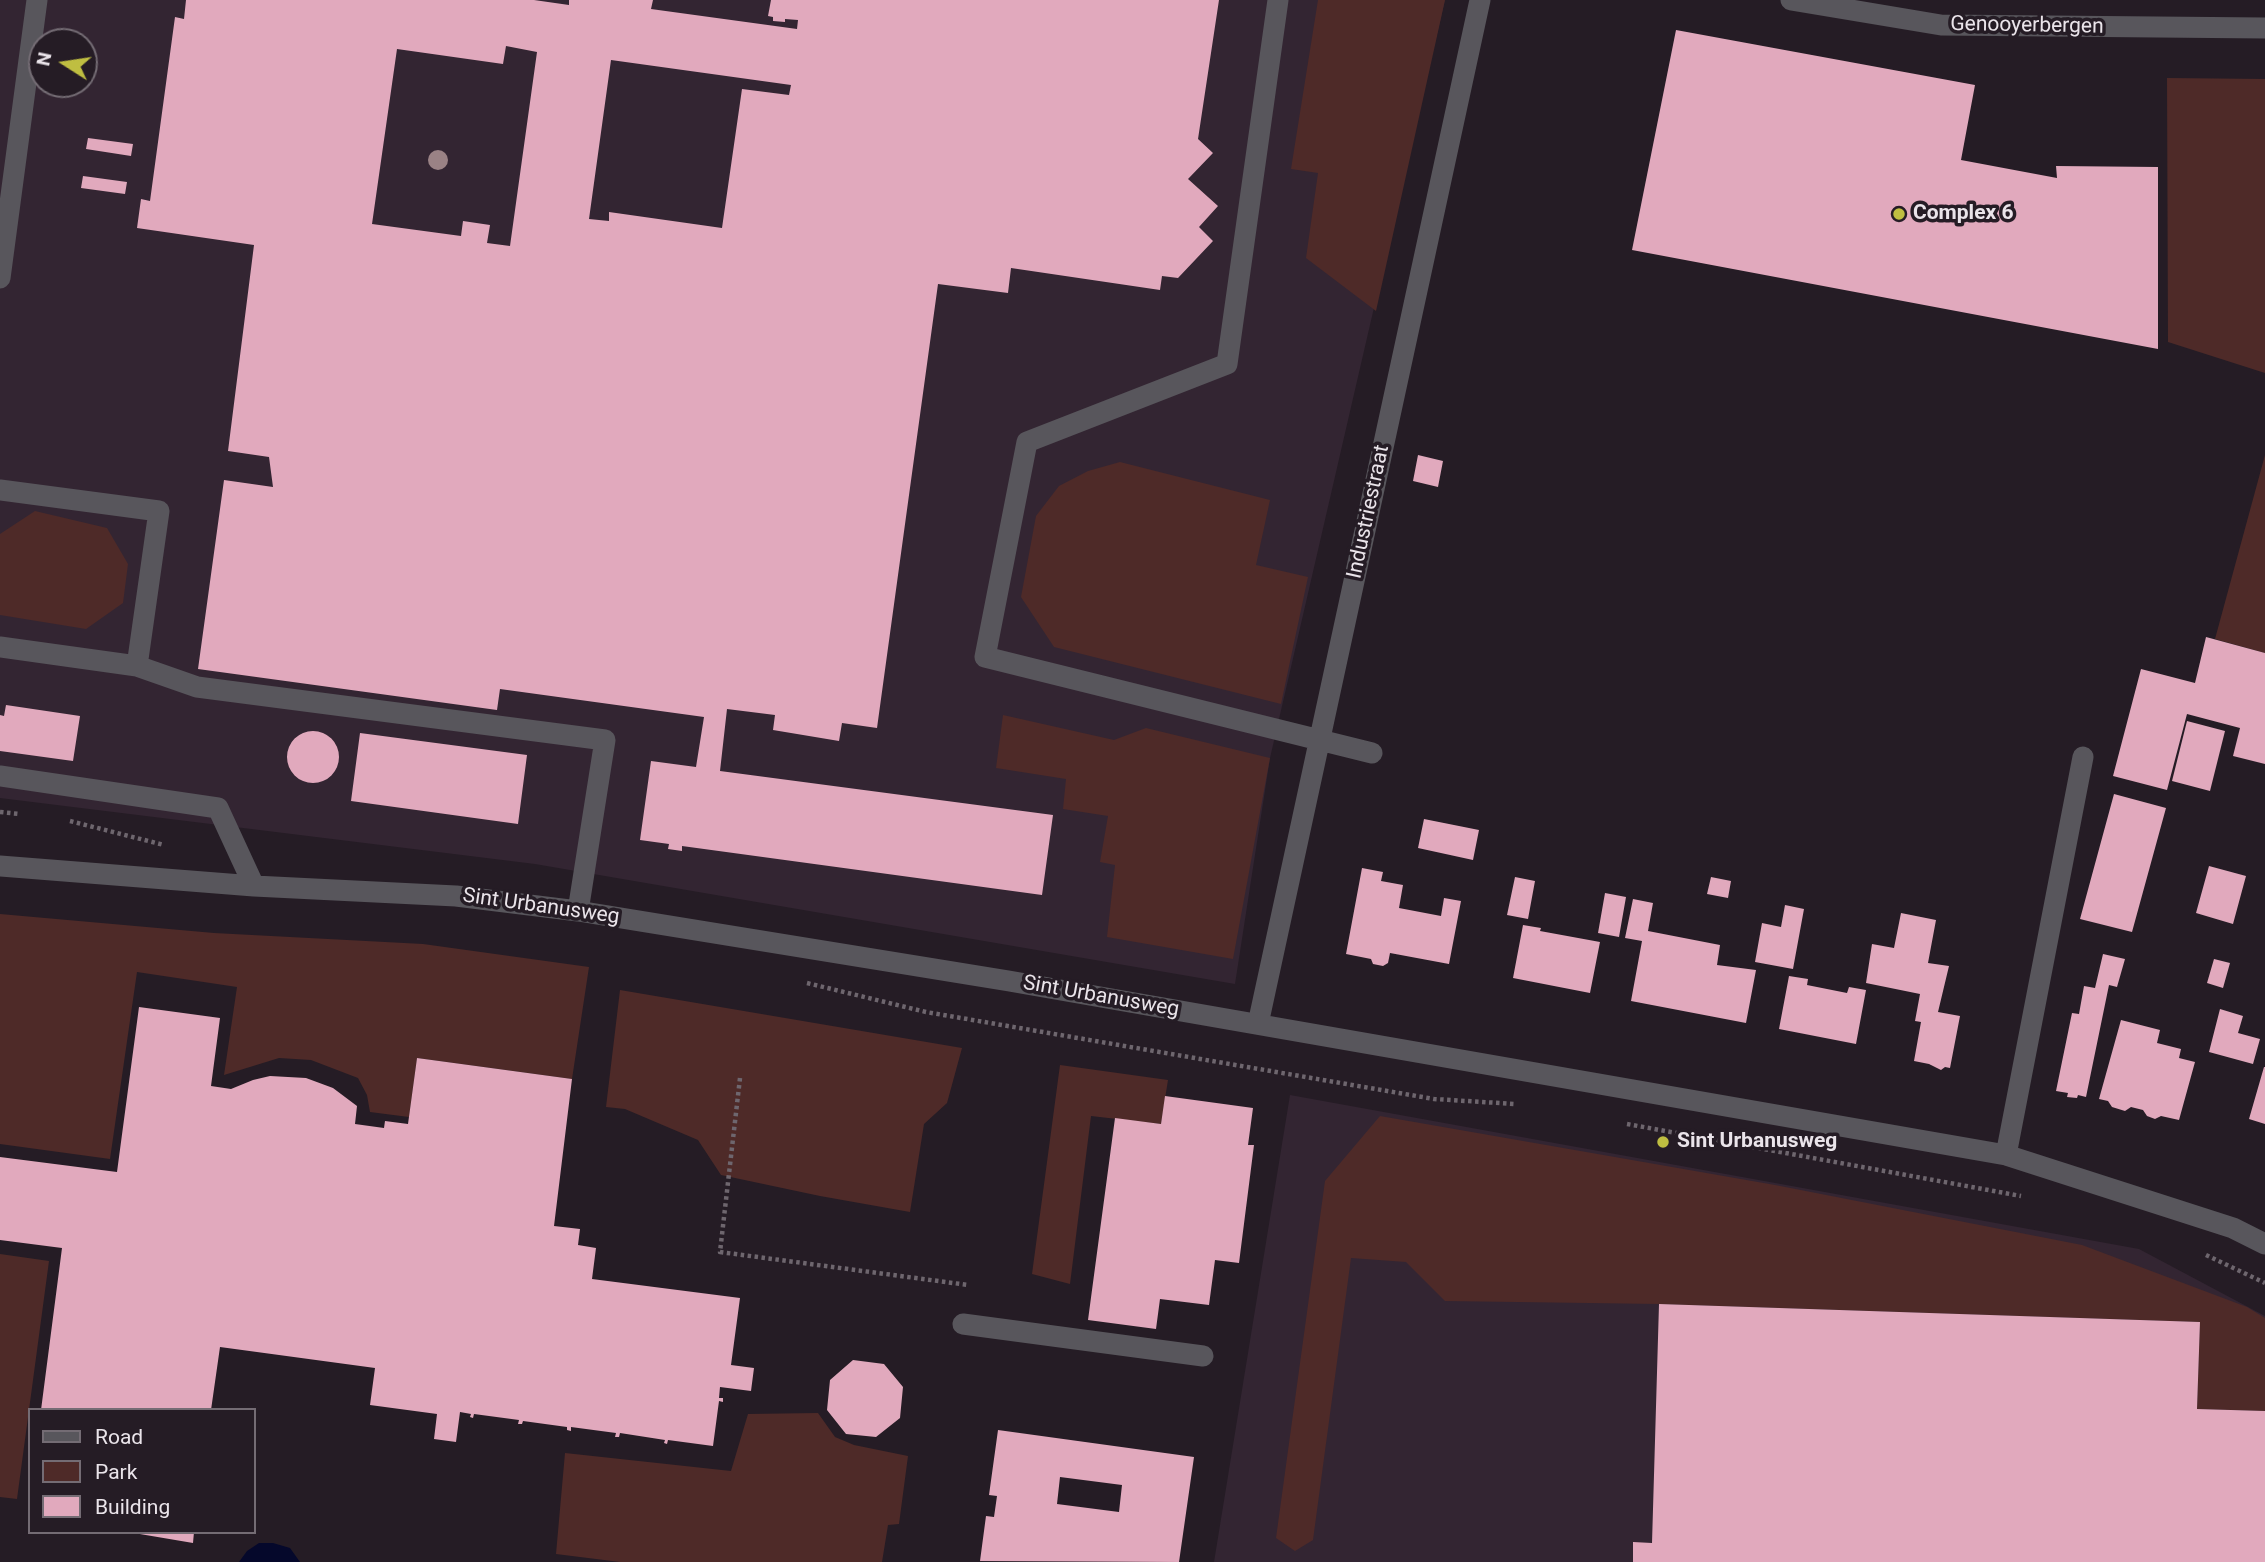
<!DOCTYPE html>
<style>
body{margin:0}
#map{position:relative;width:2265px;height:1562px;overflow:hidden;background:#251c25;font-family:Roboto,sans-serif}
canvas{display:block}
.legend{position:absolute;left:28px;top:1408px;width:228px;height:126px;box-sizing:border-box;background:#251c25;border:2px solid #746c74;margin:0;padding:9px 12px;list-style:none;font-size:21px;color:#eae4ea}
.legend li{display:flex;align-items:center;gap:14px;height:35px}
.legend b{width:35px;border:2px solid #746c74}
.north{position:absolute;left:28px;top:28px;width:70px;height:70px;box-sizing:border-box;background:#251c25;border:2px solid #746c74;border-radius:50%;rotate:282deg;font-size:19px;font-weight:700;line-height:28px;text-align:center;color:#eae4ea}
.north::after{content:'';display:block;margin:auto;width:24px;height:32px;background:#bfbe41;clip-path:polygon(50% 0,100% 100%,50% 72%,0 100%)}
</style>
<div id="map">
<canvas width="2265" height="1562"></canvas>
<ul class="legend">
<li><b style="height:9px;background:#58565c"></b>Road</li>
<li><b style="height:19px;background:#4e2a28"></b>Park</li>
<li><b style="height:19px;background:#e1a9bd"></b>Building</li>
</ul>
<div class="north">N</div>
</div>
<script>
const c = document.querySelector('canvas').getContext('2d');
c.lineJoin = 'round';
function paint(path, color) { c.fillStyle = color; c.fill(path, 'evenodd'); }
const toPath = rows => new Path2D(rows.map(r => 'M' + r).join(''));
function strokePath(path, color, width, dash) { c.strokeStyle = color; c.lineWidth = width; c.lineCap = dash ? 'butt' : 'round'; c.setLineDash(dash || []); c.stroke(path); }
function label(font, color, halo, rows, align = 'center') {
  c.font = font + ' Roboto,sans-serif'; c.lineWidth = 7; c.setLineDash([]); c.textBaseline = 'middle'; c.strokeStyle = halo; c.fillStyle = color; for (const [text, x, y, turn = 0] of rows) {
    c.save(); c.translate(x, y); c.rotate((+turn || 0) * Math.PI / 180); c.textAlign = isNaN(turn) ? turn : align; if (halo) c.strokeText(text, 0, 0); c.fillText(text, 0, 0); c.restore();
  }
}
paint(toPath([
 [0,0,1445,0,1270,758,1235,984,535,864,0,798],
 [42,42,84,42,84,84,42,84],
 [1290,1095,2139,1249,2265,1316,2265,1562,1214,1562]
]), '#332532');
paint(toPath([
 [1318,0,1445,0,1376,311,1306,258,1318,173,1291,169],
 [2167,78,2265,79,2265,373,2168,342],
 [2265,455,2265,653,2215,639],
 [1120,462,1270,500,1256,565,1308,577,1281,704,1054,647,1021,597,1036,516,1059,486,1088,471],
 [35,511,107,528,128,564,123,603,86,629,0,615,0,534],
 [1003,715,1114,740,1146,728,1270,758,1233,959,1107,937,1115,865,1100,862,1108,816,1063,809,1066,779,996,768],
 [0,914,214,933,423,944,589,967,572,1079,417,1058,409,1117,370,1112,367,1095,358,1078,311,1060,279,1058,224,1075,237,987,137,972,110,1159,0,1144],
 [620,990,962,1048,947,1103,924,1124,910,1212,820,1196,721,1175,698,1140,625,1109,606,1107],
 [1060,1065,1168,1080,1161,1124,1091,1116,1070,1284,1032,1274],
 [1380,1116,1775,1185,2082,1245,2247,1307,2265,1318,2265,1411,2197,1409,2200,1322,1659,1304,1445,1301,1406,1262,1351,1258,1313,1540,1295,1551,1276,1538,1325,1181],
 [0,1254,49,1261,17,1499,0,1497],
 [818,1413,835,1437,854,1445,908,1456,899,1524,888,1525,882,1562,620,1562,556,1554,565,1453,731,1471,748,1414]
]), '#4e2a28');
paint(toPath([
 [259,1543,273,1543,290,1548,300,1562,239,1562,247,1551]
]), '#05082b');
paint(toPath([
 [186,0,534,0,569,5,569,0,653,0,651,9,797,29,798,20,785,19,785,22,773,21,773,17,768,16,771,0,1219,0,1198,139,1213,153,1188,179,1218,206,1199,227,1213,241,1178,278,1162,276,1160,290,1011,268,1008,293,938,284,877,728,842,723,839,741,773,730,775,715,727,709,720,771,1053,815,1042,895,682,846,682,851,668,849,669,844,640,840,651,761,696,767,704,717,500,689,497,710,198,669,224,480,273,487,269,457,228,451,254,245,137,228,141,199,150,201,175,17,184,19],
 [506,46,537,52,510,246,487,243,490,225,463,221,461,236,372,224,397,49,503,64],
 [611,60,791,85,789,95,742,89,722,228,609,212,609,221,589,219],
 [1676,30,1975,85,1961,160,2057,178,2056,166,2158,167,2158,349,1632,250],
 [88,138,133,144,131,156,86,149],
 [83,176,127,182,125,194,81,188],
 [1418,455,1443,461,1438,487,1413,481],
 [2206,637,2265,653,2265,764,2233,756,2240,728,2187,714,2167,790,2113,776,2141,669,2195,683],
 [6,705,80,716,73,761,0,751,0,715,4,716],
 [2187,721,2225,731,2210,791,2172,781],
 '287 757a26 26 0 1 1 52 0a26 26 0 1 1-52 0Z',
 [360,733,527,755,518,824,351,801],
 [2114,794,2166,808,2132,932,2080,919],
 [1424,819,1479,830,1473,860,1418,848],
 [2209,866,2246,876,2233,924,2196,913],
 [1362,868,1383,872,1381,881,1403,885,1399,908,1441,916,1444,898,1461,901,1449,964,1390,953,1388,963,1383,966,1373,964,1371,959,1346,954],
 [1515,877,1535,881,1528,919,1507,915],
 [1711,877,1731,881,1728,898,1707,894],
 [1605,893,1626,897,1619,937,1598,933],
 [1633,899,1653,903,1648,931,1720,945,1717,965,1756,970,1746,1023,1631,1001,1642,941,1625,938],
 [1785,905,1804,909,1793,969,1755,962,1762,923,1781,927],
 [1901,913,1936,920,1928,963,1949,966,1938,1012,1960,1016,1950,1068,1945,1067,1941,1070,1929,1064,1914,1061,1921,1022,1915,1021,1920,994,1866,983,1872,944,1894,948],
 [1523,925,1541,928,1540,931,1600,942,1590,993,1513,978],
 [2103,954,2125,959,2117,987,2109,985,2086,1097,2078,1095,2077,1098,2067,1097,2068,1093,2056,1091,2072,1013,2079,1014,2084,986,2095,988],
 [2214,959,2230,963,2223,988,2207,983],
 [1789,976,1808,979,1807,985,1847,993,1849,987,1866,990,1856,1044,1779,1029],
 [139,1007,220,1018,211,1086,231,1089,253,1080,270,1076,306,1078,333,1088,357,1106,355,1124,384,1128,385,1121,408,1124,417,1058,572,1079,554,1226,580,1229,578,1245,596,1248,592,1279,740,1298,731,1365,754,1368,751,1391,720,1387,719,1398,723,1398,723,1402,719,1401,713,1446,668,1440,667,1444,664,1443,665,1440,620,1433,619,1437,615,1437,616,1433,571,1427,571,1431,567,1430,567,1427,523,1421,522,1424,518,1424,519,1420,474,1414,473,1418,470,1417,471,1414,460,1412,456,1442,434,1439,437,1414,370,1405,375,1368,220,1347,211,1410,41,1410,62,1248,0,1240,0,1157,117,1172],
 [2220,1009,2243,1016,2238,1033,2260,1039,2253,1064,2209,1052],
 [2121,1020,2160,1030,2157,1043,2181,1049,2179,1058,2195,1062,2179,1120,2161,1116,2155,1119,2147,1116,2143,1110,2131,1107,2125,1111,2112,1107,2108,1101,2099,1099],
 [2264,1067,2265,1067,2265,1124,2249,1119],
 [1165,1096,1253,1108,1248,1145,1254,1145,1239,1263,1215,1260,1209,1305,1160,1299,1156,1329,1088,1320,1115,1118,1161,1124],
 [1659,1304,2200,1322,2197,1409,2265,1411,2265,1562,1633,1562,1633,1542,1652,1543],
 [853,1360,884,1364,903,1387,900,1418,876,1437,846,1434,827,1410,830,1380],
 [998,1430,1194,1457,1179,1562,980,1561,986,1516,994,1517,997,1496,989,1495],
 [1060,1477,1122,1485,1119,1512,1057,1504],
 [128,1532,194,1532,193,1543]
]), '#e1a9bd');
strokePath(toPath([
 [0,812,20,814],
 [70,821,164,845],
 [807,983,926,1012,1434,1099,1515,1104],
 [740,1078,720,1252,968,1285],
 [1627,1124,2021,1196],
 [2206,1255,2265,1283]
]), '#6e666e', 4.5, [3.5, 3.5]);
strokePath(toPath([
 [1278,0,1227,364,1027,442,985,657,1372,753],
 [1791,0,1941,25,2265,28],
 [0,278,37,0],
 [0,490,159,511,137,666],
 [0,647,137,666,197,687,605,740,578,911],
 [0,776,218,808,254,886],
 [0,866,254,886,456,896,578,911,1009,981,2006,1155,2233,1228,2265,1244],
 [1258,1024,1480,0],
 [2006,1155,2083,757],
 [963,1324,1203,1356]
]), '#58565c', 21);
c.fillStyle = '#9a8285';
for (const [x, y] of [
 [438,160]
]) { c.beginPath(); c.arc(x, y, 10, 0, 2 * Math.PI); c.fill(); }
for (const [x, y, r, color] of [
 [1899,214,7,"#bfbe41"],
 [1663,1142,7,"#bfbe41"]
]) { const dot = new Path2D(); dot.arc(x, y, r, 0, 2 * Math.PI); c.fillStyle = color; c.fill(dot); strokePath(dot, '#251c25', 2.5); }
label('21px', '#eae4ea', '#251c25', [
 ["Genooyerbergen",2027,26,1],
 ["Industriestraat",1369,512,-78],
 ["Sint Urbanusweg",541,907,8],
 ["Sint Urbanusweg",1101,997,10]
]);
label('bold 21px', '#eae4ea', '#251c25', [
 ["Complex 6",1913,214],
 ["Sint Urbanusweg",1677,1142]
], 'left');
</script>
